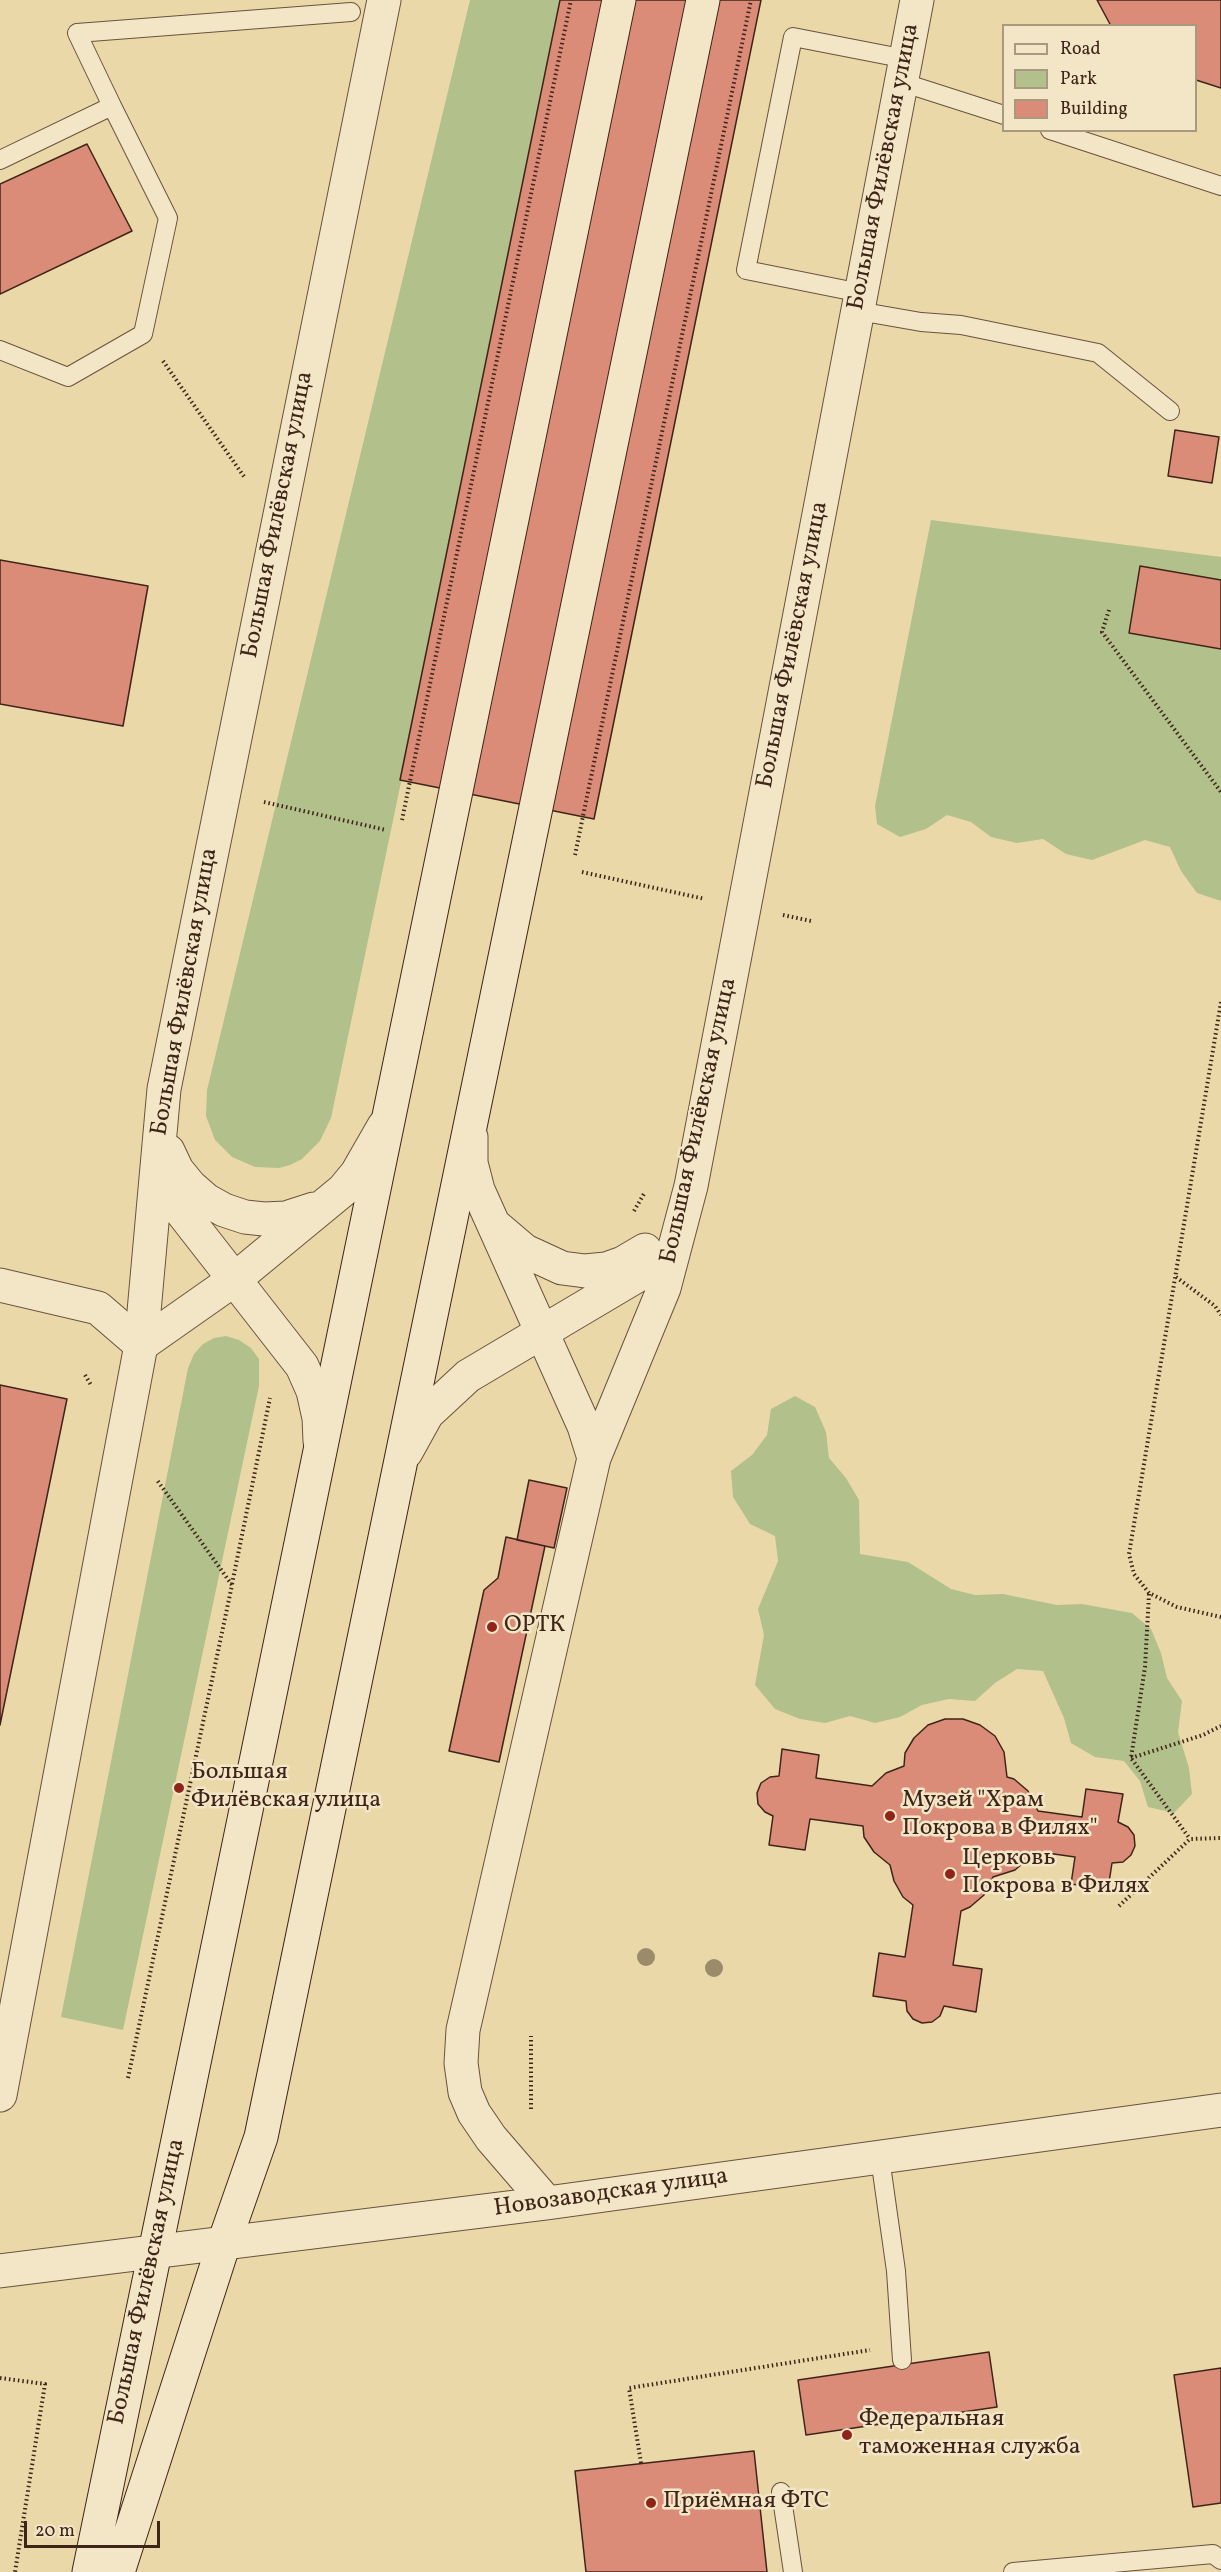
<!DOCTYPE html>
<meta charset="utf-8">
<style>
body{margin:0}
#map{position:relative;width:1221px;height:2572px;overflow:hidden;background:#ebd8a9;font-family:Vollkorn,serif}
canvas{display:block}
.legend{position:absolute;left:1002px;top:24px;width:195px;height:108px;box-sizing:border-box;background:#f2e6c7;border:2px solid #aa9981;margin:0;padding:8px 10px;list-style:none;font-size:18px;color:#3f2519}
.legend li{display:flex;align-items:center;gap:12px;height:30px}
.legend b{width:30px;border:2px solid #aa9981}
.scale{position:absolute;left:24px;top:2521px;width:136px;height:27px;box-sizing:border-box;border:3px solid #3f2519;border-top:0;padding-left:8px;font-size:18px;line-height:21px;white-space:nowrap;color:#3f2519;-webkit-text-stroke:4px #f2e6c7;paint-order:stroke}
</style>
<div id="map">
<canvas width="1221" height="2572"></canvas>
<ul class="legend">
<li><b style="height:8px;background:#f2e6c7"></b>Road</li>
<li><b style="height:16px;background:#b2c08c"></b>Park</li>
<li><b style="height:16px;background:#da8c79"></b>Building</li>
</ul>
<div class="scale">20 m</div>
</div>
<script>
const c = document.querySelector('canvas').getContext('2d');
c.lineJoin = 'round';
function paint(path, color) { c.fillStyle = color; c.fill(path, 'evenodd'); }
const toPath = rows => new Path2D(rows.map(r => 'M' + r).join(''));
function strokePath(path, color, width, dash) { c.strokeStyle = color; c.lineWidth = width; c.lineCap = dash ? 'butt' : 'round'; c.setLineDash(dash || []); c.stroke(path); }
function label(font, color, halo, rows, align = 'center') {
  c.font = font + ' Vollkorn,serif'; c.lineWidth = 5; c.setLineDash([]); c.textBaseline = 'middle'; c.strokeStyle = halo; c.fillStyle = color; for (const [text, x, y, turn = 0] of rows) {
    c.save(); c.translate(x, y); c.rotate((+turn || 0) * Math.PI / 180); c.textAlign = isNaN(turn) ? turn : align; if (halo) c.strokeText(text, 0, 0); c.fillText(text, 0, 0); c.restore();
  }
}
paint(toPath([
 [470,0,564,0,331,1118,320,1141,302,1159,290,1165,279,1168,255,1167,232,1157,215,1140,206,1116,207,1090],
 [931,520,1221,557,1221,901,1197,893,1181,871,1170,847,1145,840,1092,860,1066,854,1043,839,1017,843,991,837,971,822,947,815,926,829,900,837,877,824,875,806],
 [226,1336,239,1340,251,1348,259,1359,259,1386,123,2030,61,2017,188,1368,194,1354,203,1344,214,1338],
 [795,1396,815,1407,826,1432,829,1458,846,1478,859,1500,860,1554,908,1562,951,1589,975,1595,1003,1594,1057,1605,1082,1604,1132,1613,1151,1629,1161,1653,1167,1678,1182,1701,1178,1732,1189,1768,1192,1794,1174,1813,1148,1807,1140,1781,1124,1761,1095,1757,1071,1743,1064,1718,1043,1671,1017,1669,995,1683,975,1701,949,1699,922,1705,900,1717,875,1723,850,1716,825,1723,800,1719,775,1709,755,1685,764,1635,758,1609,778,1561,775,1536,750,1524,733,1497,731,1471,752,1455,767,1435,771,1409]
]), '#b2c08c');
const building = toPath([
 [560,0,761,0,594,819,400,780,560,0],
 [1097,0,1221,0,1221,88,1196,80,1196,26,1111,26,1097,0],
 [87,144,132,231,0,294,0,184,87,144],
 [1175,430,1219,437,1212,483,1168,476,1175,430],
 [0,560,148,586,123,726,0,704,0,560],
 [1140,566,1221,580,1221,649,1129,633,1140,566],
 [0,1385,67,1399,0,1725,0,1385],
 [529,1480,567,1488,554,1548,517,1540,529,1480],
 [506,1537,545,1546,499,1762,449,1751,484,1590,498,1578,506,1537],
 [945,1719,963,1719,980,1725,995,1736,1004,1752,1007,1777,1014,1779,1028,1791,1038,1811,1082,1817,1086,1789,1123,1794,1118,1822,1128,1827,1134,1835,1135,1846,1131,1855,1123,1862,1112,1863,1108,1889,1071,1884,1075,1857,1033,1851,1029,1858,1015,1870,993,1877,984,1895,970,1907,961,1911,953,1965,982,1969,976,2012,944,2006,940,2016,932,2022,922,2023,913,2019,907,2011,906,2001,873,1996,879,1953,905,1957,913,1905,903,1897,894,1881,890,1865,874,1852,864,1837,863,1826,810,1819,805,1850,769,1845,773,1816,765,1812,758,1804,757,1793,761,1783,770,1777,779,1776,782,1749,819,1755,816,1778,872,1786,886,1773,904,1766,905,1753,914,1738,928,1725,945,1719],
 [989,2352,997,2407,806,2435,798,2380,989,2352],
 [1221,2368,1221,2503,1193,2507,1174,2375,1221,2368],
 [754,2451,767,2572,586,2572,575,2471,754,2451]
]);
paint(building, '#da8c79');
strokePath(building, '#3f2519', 1.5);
const service = toPath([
 [901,82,1004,115],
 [1050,130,1221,186],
 [0,160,112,106,77,33,351,12],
 [861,293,746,270,793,37,906,59],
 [858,311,921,322,961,325,1098,353,1170,411],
 [0,350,68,377,143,334,168,218,112,106],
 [880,2158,896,2271,902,2360],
 [781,2492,793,2572],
 [1013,2572,1213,2554,1221,2560]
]);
const minor = toPath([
 [0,1285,98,1308,141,1345]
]);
const tertiary = toPath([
 [471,1137,471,1163,478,1190,584,1426,594,1458],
 [168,1151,177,1170,190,1186,206,1200,224,1210,245,1217,264,1219,286,1218,314,1209],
 [158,1165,161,1178,174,1202,302,1366,313,1391,319,1418,320,1441],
 [498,1228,525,1251,562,1268,585,1271,606,1269,623,1263,645,1250],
 [141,1345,235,1279,343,1190,357,1173,384,1126],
 [406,1452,427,1414,468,1376,672,1255],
 [0,2095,141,1345,164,1089,384,0],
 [547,2203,491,2138,474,2113,465,2092,461,2063,463,2030,594,1458,664,1288,691,1186,917,0],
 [0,2271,547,2203,1221,2110]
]);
const secondary = toPath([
 [89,2572,619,0],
 [118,2572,224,2243,261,2137,703,0]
]);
strokePath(service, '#6a523d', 20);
strokePath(minor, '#6a523d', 35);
strokePath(tertiary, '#6a523d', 35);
strokePath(secondary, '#3f2519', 35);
strokePath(toPath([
 [163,361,245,478],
 [1109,610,1102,632,1221,792],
 [264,802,386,830],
 [402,820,571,0],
 [575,855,751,0],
 [582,872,705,899],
 [783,915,811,921],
 [1221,1002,1129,1554,1134,1574,1149,1593,1177,1607,1221,1617],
 [634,1211,645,1192],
 [1176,1277,1215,1306,1221,1315],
 [85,1375,91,1385],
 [232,1584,270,1398],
 [1149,1594,1145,1667,1131,1758,1190,1839],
 [1131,1758,1203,1735,1221,1726],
 [1119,1906,1190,1839,1221,1838],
 [128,2078,232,1585,157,1480],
 [531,2109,531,2036],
 [0,2378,45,2384,15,2572],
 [641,2463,629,2388,870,2350]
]), '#3f2519', 4, [1.5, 3]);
strokePath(service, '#f2e6c7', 18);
strokePath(minor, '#f2e6c7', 33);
strokePath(tertiary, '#f2e6c7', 33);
strokePath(secondary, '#f2e6c7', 33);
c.fillStyle = '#9c8b6a';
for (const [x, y] of [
 [646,1957],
 [714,1968]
]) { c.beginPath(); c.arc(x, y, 9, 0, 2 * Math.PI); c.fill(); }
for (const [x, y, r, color] of [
 [492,1627,6,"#8f2418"],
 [179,1788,6,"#8f2418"],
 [890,1816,6,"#8f2418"],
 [950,1874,6,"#8f2418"],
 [847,2435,6,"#8f2418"],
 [651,2503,6,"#8f2418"]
]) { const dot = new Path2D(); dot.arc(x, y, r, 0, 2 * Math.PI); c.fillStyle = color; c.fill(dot); strokePath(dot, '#f2e6c7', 2); }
label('24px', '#3f2519', '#f2e6c7', [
 ["Большая Филёвская улица",885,167,-79],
 ["Большая Филёвская улица",279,515,-79],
 ["Большая Филёвская улица",794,645,-79],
 ["Большая Филёвская улица",186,992,-80],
 ["Большая Филёвская улица",700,1121,-78],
 ["Новозаводская улица",611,2194,-8],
 ["Большая Филёвская улица",148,2282,-78]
]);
label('24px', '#3f2519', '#f2e6c7', [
 ["ОРТК",504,1627],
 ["Большая",191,1774],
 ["Филёвская улица",191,1802],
 ["Музей \"Храм",902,1802],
 ["Покрова в Филях\"",902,1830],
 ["Церковь",962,1860],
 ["Покрова в Филях",962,1888],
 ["Федеральная",859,2421],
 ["таможенная служба",859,2449],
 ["Приёмная ФТС",663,2503]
], 'left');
</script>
